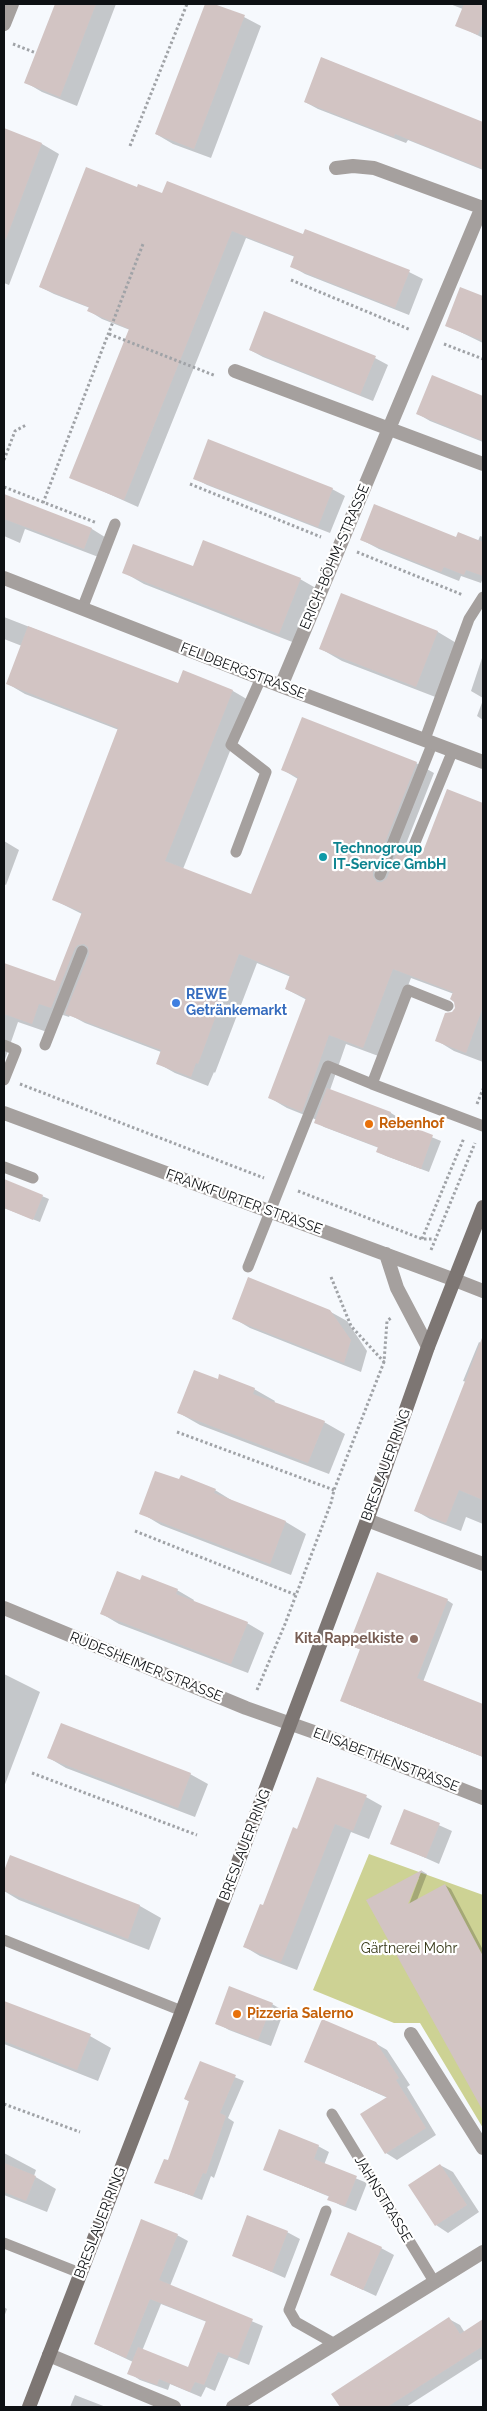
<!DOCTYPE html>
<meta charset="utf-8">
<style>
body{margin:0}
#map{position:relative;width:487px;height:2411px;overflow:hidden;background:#f6f9fd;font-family:Raleway,sans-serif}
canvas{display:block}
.frame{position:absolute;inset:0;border:5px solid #0e1114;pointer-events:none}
</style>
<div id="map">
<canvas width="487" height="2411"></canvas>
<div class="frame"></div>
</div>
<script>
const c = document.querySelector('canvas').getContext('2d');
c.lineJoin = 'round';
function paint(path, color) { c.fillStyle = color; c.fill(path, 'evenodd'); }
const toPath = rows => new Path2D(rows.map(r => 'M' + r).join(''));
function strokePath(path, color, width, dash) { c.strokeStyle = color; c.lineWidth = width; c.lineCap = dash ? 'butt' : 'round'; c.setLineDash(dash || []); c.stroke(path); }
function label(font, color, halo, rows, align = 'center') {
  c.font = font + ' Raleway,sans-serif'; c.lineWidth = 4.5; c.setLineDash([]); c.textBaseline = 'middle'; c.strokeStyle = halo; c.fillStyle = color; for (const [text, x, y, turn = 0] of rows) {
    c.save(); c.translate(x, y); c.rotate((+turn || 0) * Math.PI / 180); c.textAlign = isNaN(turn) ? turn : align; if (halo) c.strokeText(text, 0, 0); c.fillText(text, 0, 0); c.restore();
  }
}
paint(toPath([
 [369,1854,483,1895,483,2128,420,2023,394,2023,313,1990]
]), '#cdd294');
paint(toPath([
 [56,4,116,4,77,106,42,92,25,82],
 [206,4,244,17,261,26,211,158,173,144,156,134],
 [450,4,483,4,483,38,457,25,468,11],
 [322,58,483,123,483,170,408,140,406,143,318,109,305,102],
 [6,130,42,144,59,154,9,285,4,283,4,136],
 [138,188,303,236,306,230,409,272,423,279,409,315,305,274,291,266,295,257,246,238,138,507,71,477,130,330,102,319,89,311,90,308,54,294,40,287],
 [461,288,483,297,483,343,446,325],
 [265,313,375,358,388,365,373,401,263,357,250,350],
 [432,377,483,397,483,442,430,421,418,414],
 [194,478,332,489,345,496,330,533,207,485],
 [4,495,92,529,108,539,101,558,25,529,20,543,4,536],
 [480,536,483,537,483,578,481,583,461,576,459,581,379,549,362,540,456,538,478,541],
 [123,572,300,579,321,591,300,645,144,584],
 [342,595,438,632,458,644,438,698,342,661,321,649],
 [4,617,178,685,184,671,233,691,250,701,183,869,252,896,298,779,283,770,416,763,434,773,404,849,423,856,448,791,483,804,483,1062,454,1051,436,1040,456,1009,454,994,411,978,381,1057,346,1044,330,1090,391,1113,399,1118,398,1123,441,1141,429,1172,386,1156,378,1152,379,1148,324,1127,316,1122,317,1120,287,1108,270,1098,307,1000,286,989,291,977,257,963,215,1073,214,1072,208,1086,175,1073,157,1063,161,1052,85,1023,70,1015,69,1017,57,1013,50,1033,18,1022,4,1062,4,964,56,983,82,914,54,900,119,730,25,694,8,684,22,646,4,639],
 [483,655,483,698,471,691],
 [483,700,483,720,477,716],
 [4,841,19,850,6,885,4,884],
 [4,1180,49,1199,40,1222,4,1208],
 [329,1311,347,1321,367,1351,361,1372,250,1328,233,1318],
 [479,1342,483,1344,483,1524,466,1517,461,1531,430,1519,416,1511,466,1382,463,1381],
 [218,1381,254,1389,275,1401,274,1403,324,1422,345,1434,329,1474,200,1425,179,1413],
 [180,1481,215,1490,236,1503,286,1522,306,1534,291,1575,161,1525,141,1513],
 [141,1581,177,1590,194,1600,193,1602,247,1623,264,1633,248,1673,119,1624,102,1614],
 [447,1600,453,1604,423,1682,483,1705,483,1757,348,1704,361,1650,350,1645],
 [4,1674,40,1692,4,1787],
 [49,1758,190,1774,208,1784,195,1817,66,1768],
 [366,1797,382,1806,369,1839,351,1832,297,1970,260,1956,245,1947,298,1831],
 [405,1810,452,1831,439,1864,392,1843],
 [11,1857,140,1906,161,1918,149,1950,19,1900,4,1891,4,1875],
 [422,1871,427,1874,417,1900,445,1885,451,1889,483,1950,482,2099,367,1900],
 [417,1878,419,1878,407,1910,405,1909],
 [4,2002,90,2036,111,2048,98,2081,4,2044],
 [272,2004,284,2011,271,2046,229,2030,216,2023],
 [375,2043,387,2050,410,2085,407,2087,436,2135,397,2160,386,2153,388,2098,306,2062],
 [201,2063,244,2081,228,2118,234,2122,214,2178,211,2176,202,2200,156,2182,169,2162,190,2102,185,2099],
 [318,2146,329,2152,324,2165,367,2183,356,2211,340,2205,329,2199,330,2197,265,2170],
 [4,2153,36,2170,34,2176,56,2189,47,2212,4,2195],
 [440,2165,453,2172,479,2212,448,2233,436,2225],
 [287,2232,300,2239,285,2278,233,2255],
 [177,2235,188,2241,170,2286,263,2326,249,2365,229,2357,215,2391,206,2387,201,2397,170,2384,168,2390,140,2380,129,2373,133,2362,95,2344],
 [161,2304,207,2322,189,2369,142,2351],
 [381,2248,394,2255,376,2296,331,2275],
 [4,2307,7,2309,4,2317],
 [449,2319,460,2325,465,2333,483,2320,483,2361,481,2359,406,2407,341,2407,333,2395],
 [75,2395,106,2407,70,2407]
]), '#0003');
paint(toPath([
 [55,4,96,4,60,97,24,83],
 [205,4,214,4,245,15,194,149,155,134],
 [464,4,483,4,483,22,478,35,455,26],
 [321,57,483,122,483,169,395,134,394,137,304,102],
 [4,128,42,143,6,239,4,238],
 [86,167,137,187,138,184,162,193,167,181,303,234,305,229,410,270,395,308,290,267,294,256,232,231,124,500,69,478,129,329,87,311,89,307,39,287],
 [460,287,483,296,483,341,445,326],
 [264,311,376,356,360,395,249,350],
 [432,375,483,396,483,441,416,414],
 [208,439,333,488,318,527,193,479],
 [4,494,92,528,84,549,4,519],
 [374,504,456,537,458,532,483,542,483,576,466,570,464,575,444,567,441,572,360,540],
 [203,540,301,578,279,634,122,573,133,544,193,566],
 [341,593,438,631,416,687,319,649],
 [28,626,178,683,183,670,233,690,165,861,251,894,298,777,281,770,302,717,417,762,373,872,373,877,377,882,382,882,387,878,400,846,422,854,447,789,483,803,483,1007,466,1053,435,1041,445,1013,452,1012,455,1008,454,1002,450,999,453,992,393,969,363,1048,329,1035,302,1112,268,1098,306,998,285,989,290,975,239,954,198,1064,196,1063,191,1077,156,1064,161,1050,65,1014,89,954,88,947,84,944,78,945,75,948,51,1008,39,1004,32,1024,4,1014,4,963,55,981,82,912,52,900,118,728,6,684],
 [327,1088,391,1112,389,1118,433,1135,421,1169,376,1152,378,1147,314,1123],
 [4,1179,43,1195,33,1220,4,1208],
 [248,1277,330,1310,351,1340,344,1363,232,1319],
 [482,1338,483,1339,483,1500,459,1490,446,1523,414,1511],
 [194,1370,218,1379,219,1374,255,1388,253,1394,325,1421,308,1463,177,1413],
 [155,1471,179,1479,181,1475,216,1489,214,1493,286,1521,270,1564,139,1514],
 [117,1571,140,1580,142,1575,178,1589,176,1594,248,1622,231,1664,100,1614],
 [377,1572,448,1599,417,1678,483,1704,483,1757,340,1701,360,1649,348,1646],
 [61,1723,191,1773,178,1808,47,1758],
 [317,1777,367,1795,353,1831,335,1824,281,1962,243,1947,260,1904,263,1905,293,1827,297,1829],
 [404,1809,440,1823,426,1858,390,1844],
 [10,1855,140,1905,128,1939,4,1891,4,1871],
 [422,1870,408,1904,445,1884,483,1956,483,2111,366,1900],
 [229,1986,273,2003,258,2040,215,2024],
 [4,2001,91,2034,77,2070,4,2041],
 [322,2019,376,2042,399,2078,396,2080,426,2128,385,2154,360,2114,387,2097,304,2062],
 [200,2061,236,2075,220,2113,226,2116,206,2174,203,2173,193,2196,154,2183,164,2159,168,2160,189,2101,184,2099],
 [279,2129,319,2145,314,2159,357,2176,345,2206,327,2200,329,2196,263,2170],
 [4,2163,36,2176,26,2201,4,2192],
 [440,2164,467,2205,435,2226,408,2185],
 [247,2215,288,2231,272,2272,232,2256],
 [141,2219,178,2234,159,2280,253,2319,237,2359,218,2352,204,2385,195,2382,190,2392,159,2379,157,2385,127,2374,138,2347,188,2367,206,2321,150,2299,126,2358,94,2344],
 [348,2232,382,2247,363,2290,330,2275],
 [449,2317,460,2334,483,2319,483,2346,387,2407,340,2407,331,2394]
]), '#d2c4c3');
strokePath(toPath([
 [13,44,36,53],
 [130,146,187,4],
 [291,280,411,330],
 [109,334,216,376],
 [444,344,483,359],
 [4,460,15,431,26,425],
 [190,484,321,537],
 [4,487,97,523],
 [43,503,143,244],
 [357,552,463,595],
 [20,1084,264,1178],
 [477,1104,483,1089],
 [298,1191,422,1239,434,1239],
 [422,1239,464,1138],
 [431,1250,475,1143],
 [331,1277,351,1326,384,1362],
 [177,1432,334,1490],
 [135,1531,296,1595],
 [257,1690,285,1624,331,1503,334,1490,384,1362,387,1321,391,1318],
 [32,1773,197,1835],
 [4,2104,80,2132]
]), '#a0a3a7', 3, [2.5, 2.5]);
strokePath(toPath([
 [82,609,115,524],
 [425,739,469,619,483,597],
 [414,845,453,750],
 [236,852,266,772,231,745,261,678],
 [380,875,433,742],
 [4,1045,16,1050,4,1080],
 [45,1045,82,951],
 [372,1084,483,1126],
 [4,1167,33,1178],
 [248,1267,328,1066,372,1084,408,990,448,1006],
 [4,1940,182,2011],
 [332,2114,435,2283],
 [326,2211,289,2310,296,2322,335,2344],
 [4,2243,80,2273]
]), '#a5a09e', 11);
strokePath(toPath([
 [4,24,12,4],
 [336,168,353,166,374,168,483,208],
 [235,371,483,464],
 [4,578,281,686,483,762],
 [281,686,482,207],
 [455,1280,483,1291],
 [367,1520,483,1564],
 [4,1608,246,1708,331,1738,483,1798],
 [411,2034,483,2148],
 [49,2355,174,2407],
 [233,2407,483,2252]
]), '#a5a09e', 14);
strokePath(toPath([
 [4,1113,455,1280],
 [386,1254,397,1288,428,1347]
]), '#a5a09e', 14);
strokePath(toPath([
 [29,2407,182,2011,367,1520,428,1347,483,1207]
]), '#7d7673', 14);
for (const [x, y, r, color] of [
 [323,857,5,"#0f9aa8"],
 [176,1003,5,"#3f7fe0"],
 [369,1124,5,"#e8710a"],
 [414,1639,5,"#8d6e63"],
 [237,2014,5,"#e8710a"]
]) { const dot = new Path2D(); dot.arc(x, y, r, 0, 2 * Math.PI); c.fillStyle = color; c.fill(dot); strokePath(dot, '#fff', 2); }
label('14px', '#0e1114', '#fff', [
 ["ERICH-BÖHM-STRASSE",335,557,-67],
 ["FELDBERGSTRASSE",243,671,21],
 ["FRANKFURTER STRASSE",244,1202,20],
 ["BRESLAUER RING",386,1465,-70],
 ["RÜDESHEIMER STRASSE",146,1667,22],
 ["ELISABETHENSTRASSE",386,1760,21],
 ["BRESLAUER RING",245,1845,-69],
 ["JAHNSTRASSE",383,2199,59],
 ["BRESLAUER RING",100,2223,-69]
]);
label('bold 14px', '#0d838f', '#fff', [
 ["Technogroup",333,849],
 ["IT-Service GmbH",333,865]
], 'left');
label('bold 14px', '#366cbe', '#fff', [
 ["REWE",186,995],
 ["Getränkemarkt",186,1011]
], 'left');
label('bold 14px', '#c56008', '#fff', [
 ["Rebenhof",379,1124],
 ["Pizzeria Salerno",247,2014]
], 'left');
label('bold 14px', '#785e54', '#fff', [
 ["Kita Rappelkiste",404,1639]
], 'right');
label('14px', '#353716', '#fff', [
 ["Gärtnerei Mohr",409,1949]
]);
</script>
